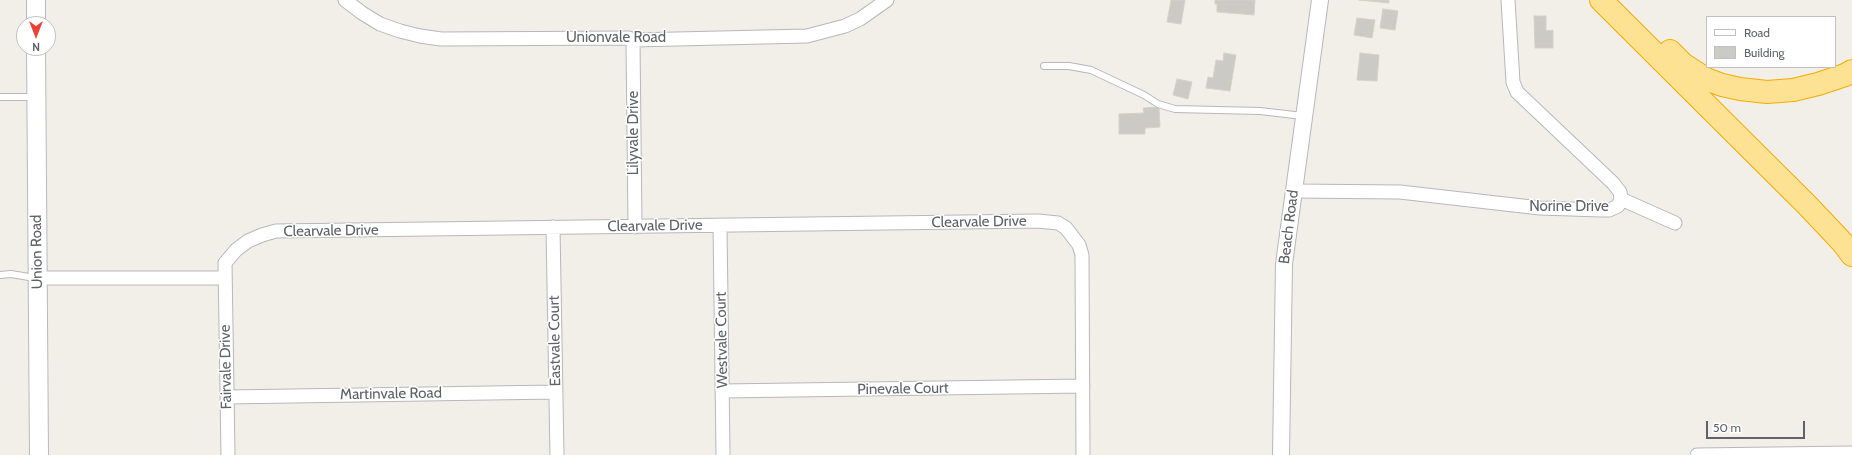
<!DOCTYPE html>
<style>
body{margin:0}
#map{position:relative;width:1852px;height:455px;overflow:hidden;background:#f1efe8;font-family:Cabin,sans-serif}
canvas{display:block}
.legend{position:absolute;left:1706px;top:16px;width:130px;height:52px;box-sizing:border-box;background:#fff;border:1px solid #bfc1c3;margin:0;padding:5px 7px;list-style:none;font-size:12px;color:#5f6368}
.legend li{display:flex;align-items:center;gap:8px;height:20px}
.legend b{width:20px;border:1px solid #bfc1c3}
.north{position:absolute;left:16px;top:16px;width:40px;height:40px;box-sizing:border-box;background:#fff;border:1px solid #bfc1c3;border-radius:50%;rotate:180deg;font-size:11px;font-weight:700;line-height:16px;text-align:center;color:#5f6368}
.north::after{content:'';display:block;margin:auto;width:14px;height:18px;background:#ea4335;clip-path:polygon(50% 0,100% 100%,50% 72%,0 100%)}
.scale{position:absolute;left:1706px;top:421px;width:99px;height:18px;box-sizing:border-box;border:2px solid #5f6368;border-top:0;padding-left:5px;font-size:12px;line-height:14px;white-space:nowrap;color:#5f6368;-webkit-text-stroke:3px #fff;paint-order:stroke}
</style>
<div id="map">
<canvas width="1852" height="455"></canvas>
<ul class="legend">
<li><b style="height:5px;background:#fff"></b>Road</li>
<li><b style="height:11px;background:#cccac5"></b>Building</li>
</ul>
<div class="north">N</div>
<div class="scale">50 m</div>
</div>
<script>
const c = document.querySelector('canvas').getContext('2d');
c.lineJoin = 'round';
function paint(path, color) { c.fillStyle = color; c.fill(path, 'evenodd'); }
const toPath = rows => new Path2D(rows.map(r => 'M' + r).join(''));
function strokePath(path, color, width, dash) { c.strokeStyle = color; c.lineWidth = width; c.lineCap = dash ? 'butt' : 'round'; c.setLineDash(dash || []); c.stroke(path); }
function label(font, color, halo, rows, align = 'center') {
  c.font = font + ' Cabin,sans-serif'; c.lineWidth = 3; c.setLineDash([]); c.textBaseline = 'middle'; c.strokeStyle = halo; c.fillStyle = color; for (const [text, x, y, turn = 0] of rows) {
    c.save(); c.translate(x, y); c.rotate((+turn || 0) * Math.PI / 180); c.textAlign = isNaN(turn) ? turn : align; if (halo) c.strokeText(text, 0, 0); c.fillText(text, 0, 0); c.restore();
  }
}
const building = toPath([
 [1171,0,1185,0,1181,24,1167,22,1171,0],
 [1215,0,1255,0,1254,15,1217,12,1217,4,1215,4,1215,0],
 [1359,0,1389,0,1389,3,1359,0],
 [1383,9,1398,11,1395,30,1380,28,1383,9],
 [1534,16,1546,16,1546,31,1553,30,1553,48,1535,48,1534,16],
 [1357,18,1375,20,1372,38,1354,35,1357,18],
 [1224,53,1236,55,1230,91,1206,88,1208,77,1213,78,1216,60,1223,61,1224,53],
 [1360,53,1379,55,1377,81,1357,80,1360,53],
 [1177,79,1192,82,1188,99,1173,95,1177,79],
 [1159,107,1160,127,1145,128,1145,134,1119,134,1119,114,1144,113,1143,108,1159,107]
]);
paint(building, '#cccac5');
strokePath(building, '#d6d1c6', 1);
const service = toPath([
 [1044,66,1069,66,1091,70,1144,95,1158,104,1175,109,1260,111,1303,116],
 [0,97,34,97],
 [0,275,11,274,35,278]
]);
const minor = toPath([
 [345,0,362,13,380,24,400,31,420,36,441,39,629,38,633,40,807,36,845,26,860,19,887,0],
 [633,40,635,227],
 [1294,191,1400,192,1540,208,1601,210,1609,210,1618,206,1621,199,1620,192,1613,183,1517,92,1513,82,1508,0],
 [1621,199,1675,223],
 [720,225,723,455],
 [553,227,557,455],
 [37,278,225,278],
 [722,391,1083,386],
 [227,397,556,392],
 [228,455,225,263,236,250,248,241,262,235,276,231,1038,221,1058,223,1066,228,1079,245,1082,255,1083,455],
 [1697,455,1852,453]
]);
const tertiary = toPath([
 [1281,455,1284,264,1320,0]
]);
const secondary = toPath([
 [36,0,36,24],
 [36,48,39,455]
]);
const motorway = toPath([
 [1601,0,1808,206,1842,242,1852,255],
 [1670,51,1683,64,1706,79,1722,85,1740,89,1767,92,1793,90,1818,84,1845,75,1852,71]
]);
strokePath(service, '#b5b8bc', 8);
strokePath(minor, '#b5b8bc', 15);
strokePath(tertiary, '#b5b8bc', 18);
strokePath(secondary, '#b6babf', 20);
strokePath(motorway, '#f9ab00', 24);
strokePath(service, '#fff', 6);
strokePath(minor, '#fff', 13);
strokePath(tertiary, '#fff', 16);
strokePath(secondary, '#fff', 18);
strokePath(motorway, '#fde293', 22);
label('15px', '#5f6368', '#fff', [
 ["Unionvale Road",616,38],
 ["Lilyvale Drive",634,133,-90],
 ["Norine Drive",1569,207],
 ["Clearvale Drive",979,222,-1],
 ["Clearvale Drive",655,226,-1],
 ["Beach Road",1289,227,-83],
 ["Clearvale Drive",331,231,-1],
 ["Union Road",37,252,-91],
 ["Westvale Court",722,340,-91],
 ["Eastvale Court",555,341,-91],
 ["Fairvale Drive",226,367,-91],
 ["Pinevale Court",903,389,-1],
 ["Martinvale Road",391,394,-1]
]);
</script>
